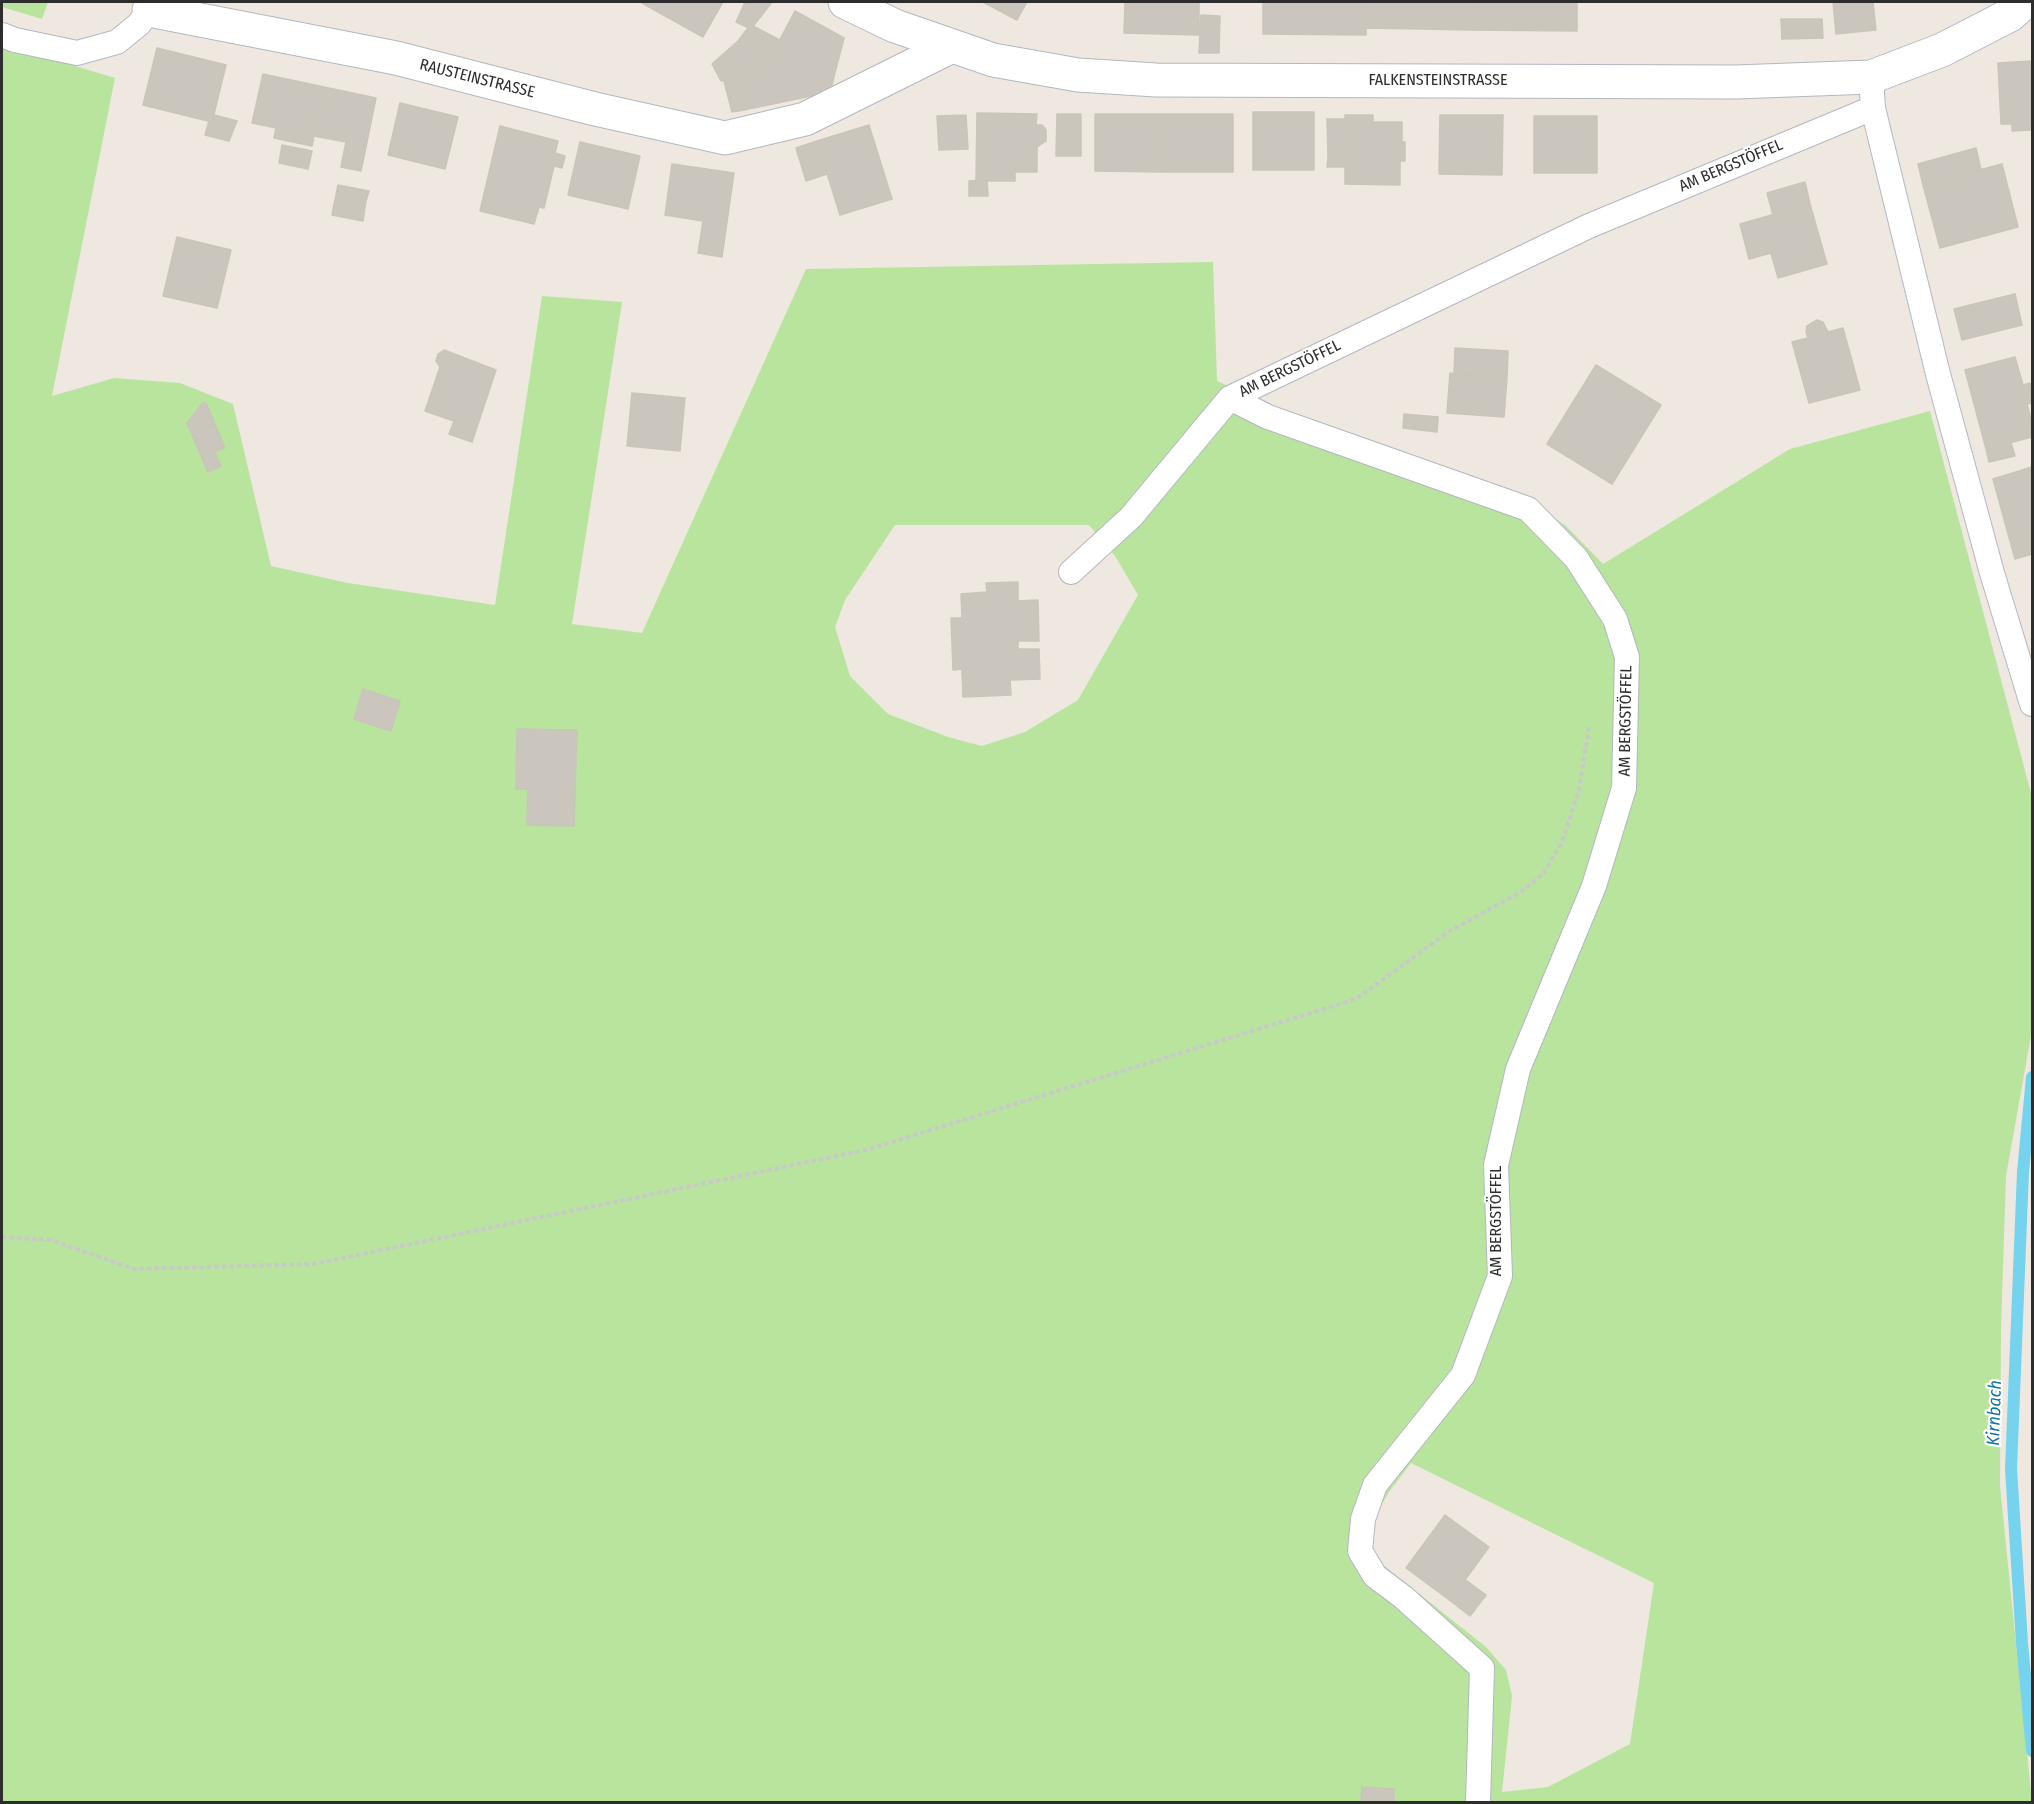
<!DOCTYPE html>
<meta charset="utf-8">
<style>
body{margin:0}
#map{position:relative;width:2034px;height:1804px;overflow:hidden;background:#eee8e0;font-family:"Fira Sans Condensed",sans-serif}
canvas{display:block}
.frame{position:absolute;inset:0;border:3px solid #2d2d2d;pointer-events:none}
</style>
<div id="map">
<canvas width="2034" height="1804"></canvas>
<div class="frame"></div>
</div>
<script>
const c = document.querySelector('canvas').getContext('2d');
c.lineJoin = 'round';
function paint(path, color) { c.fillStyle = color; c.fill(path, 'evenodd'); }
const toPath = rows => new Path2D(rows.map(r => 'M' + r).join(''));
function strokePath(path, color, width, dash) { c.strokeStyle = color; c.lineWidth = width; c.lineCap = dash ? 'butt' : 'round'; c.setLineDash(dash || []); c.stroke(path); }
function label(font, color, halo, rows, align = 'center') {
  c.font = font + ' "Fira Sans Condensed",sans-serif'; c.lineWidth = 4.5; c.setLineDash([]); c.textBaseline = 'middle'; c.strokeStyle = halo; c.fillStyle = color; for (const [text, x, y, turn = 0] of rows) {
    c.save(); c.translate(x, y); c.rotate((+turn || 0) * Math.PI / 180); c.textAlign = isNaN(turn) ? turn : align; if (halo) c.strokeText(text, 0, 0); c.fillText(text, 0, 0); c.restore();
  }
}
paint(toPath([
 [2,2,48,2,42,19,2,7],
 [2,44,115,78,52,396,114,378,180,383,233,404,271,566,348,583,495,605,542,296,622,302,572,624,642,633,806,269,1213,262,1217,381,1271,405,1531,501,1566,526,1603,564,1790,449,1930,411,2032,797,2032,1030,2006,1176,2001,1328,2000,1486,2032,1802,2,1802],
 [895,525,1089,525,1115,556,1138,595,1078,700,1025,732,982,746,948,737,888,714,850,676,835,627,845,600],
 [1411,1463,1654,1583,1630,1744,1548,1787,1502,1792,1512,1696,1506,1670,1486,1647,1378,1561,1374,1552,1372,1535,1376,1514,1389,1492]
]), '#b8e49e');
strokePath(toPath([
 [2032,1077,2023,1172,2011,1469,2022,1643,2032,1751]
]), '#75d3ee', 12);
const building = toPath([
 [643,2,723,2,703,37,642,3,643,2],
 [745,2,772,2,751,29,736,22,745,2],
 [983,2,1027,2,1017,20,983,2],
 [1125,2,1199,2,1199,35,1124,33,1125,2],
 [1263,2,1367,2,1366,35,1263,34,1263,2],
 [1367,2,1473,2,1473,30,1366,28,1367,2],
 [1473,2,1577,2,1577,31,1473,30,1473,2],
 [1833,2,1873,2,1876,30,1836,34,1833,2],
 [795,11,844,38,830,92,744,110,737,78,770,71,769,60,795,11],
 [1201,15,1220,16,1219,53,1199,53,1201,15],
 [1781,19,1822,19,1823,38,1782,39,1781,19],
 [753,26,772,36,760,58,750,60,752,75,721,81,712,64,738,41,748,28,751,29,753,26],
 [772,36,780,40,769,60,770,71,752,75,750,60,760,58,772,36],
 [157,48,226,65,212,122,143,105,157,48],
 [2032,61,2032,130,2012,131,2012,124,2001,124,1998,63,2032,61],
 [263,74,324,87,312,146,274,138,276,128,252,123,263,74],
 [737,78,744,110,732,112,724,81,737,78],
 [324,87,376,98,361,171,341,167,346,142,314,136,324,87],
 [400,103,458,117,445,169,388,155,400,103],
 [1253,112,1314,112,1314,170,1253,170,1253,112],
 [977,113,1037,114,1036,125,1042,125,1046,130,1046,141,1037,147,1037,172,1015,172,1015,181,976,181,977,113],
 [1057,114,1081,114,1081,156,1056,156,1057,114],
 [1095,114,1165,114,1165,172,1095,171,1095,114],
 [1165,114,1233,114,1233,172,1165,172,1165,114],
 [214,115,237,121,229,141,205,135,209,121,212,122,214,115],
 [966,115,968,149,939,150,937,116,966,115],
 [1345,115,1373,115,1373,122,1402,122,1402,142,1405,142,1405,161,1400,161,1400,185,1345,184,1345,115],
 [1440,115,1503,115,1502,175,1439,174,1440,115],
 [1534,116,1597,116,1597,173,1534,173,1534,116],
 [1327,119,1345,119,1345,157,1328,157,1327,119],
 [869,125,892,199,840,215,817,141,869,125],
 [500,126,558,141,555,153,565,156,562,168,554,166,544,208,539,207,534,224,480,211,500,126],
 [817,141,827,174,806,181,796,148,817,141],
 [580,142,640,156,628,209,568,195,580,142],
 [282,145,312,151,308,169,279,163,282,145],
 [1976,148,1981,170,1923,185,1918,164,1976,148],
 [1328,157,1345,157,1345,167,1327,167,1328,157],
 [672,164,734,173,722,257,698,253,703,221,665,215,672,164],
 [2002,164,2018,227,1940,248,1923,185,2002,164],
 [987,180,988,196,969,196,969,181,987,180],
 [1805,182,1810,204,1773,215,1767,193,1805,182],
 [338,185,369,191,366,201,336,195,338,185],
 [336,195,366,201,363,221,332,215,336,195],
 [1810,204,1827,264,1778,278,1771,253,1749,259,1740,224,1810,204],
 [177,237,231,250,217,308,163,296,177,237],
 [2015,294,2022,325,1962,340,1954,309,2015,294],
 [1817,320,1823,322,1828,332,1843,328,1860,390,1809,403,1792,342,1808,338,1806,332,1807,326,1817,320],
 [1455,348,1508,351,1507,377,1454,374,1455,348],
 [444,350,496,370,472,442,449,434,454,421,425,411,440,367,436,361,438,354,444,350],
 [2015,357,2023,385,2030,383,2032,394,2032,403,2027,404,2032,424,2032,437,1986,449,1965,370,2015,357],
 [1596,365,1661,405,1612,484,1547,444,1596,365],
 [1450,373,1507,377,1504,417,1447,413,1450,373],
 [632,393,685,398,680,451,627,446,632,393],
 [203,403,206,403,215,424,204,429,221,466,208,472,187,423,203,403],
 [1404,414,1438,417,1437,432,1403,428,1404,414],
 [215,424,225,448,214,452,204,429,215,424],
 [2011,443,2015,456,1989,462,1986,449,2011,443],
 [2032,467,2032,535,2010,541,1993,479,2032,467],
 [2032,535,2032,554,2015,559,2010,541,2032,535],
 [1018,582,1018,601,1038,600,1039,641,1018,641,1018,649,1039,649,1040,679,1010,680,1011,695,963,697,962,669,953,670,951,618,962,618,961,594,987,592,986,583,1018,582],
 [363,689,400,701,391,731,354,719,363,689],
 [517,729,577,730,575,790,516,789,517,729],
 [528,789,575,790,574,826,527,825,528,789],
 [1445,1515,1489,1547,1465,1580,1459,1575,1444,1596,1406,1568,1445,1515],
 [1459,1575,1486,1595,1470,1616,1444,1596,1459,1575],
 [1362,1787,1394,1789,1394,1802,1361,1802,1362,1787]
]);
paint(building, '#cac6be');
strokePath(building, '#cac4b9', 1.5);
const lane = toPath([
 [2,35,15,40,77,53,117,42,139,24,149,10],
 [1873,108,1938,374,1992,573,2032,704],
 [1071,572,1131,517,1230,398],
 [1478,1802,1482,1668,1403,1597,1375,1576,1360,1551,1363,1519,1375,1485,1463,1375,1500,1276,1496,1165,1518,1069,1594,886,1624,788,1627,657,1615,619,1576,558,1528,509,1268,417,1230,398,1589,226,1873,108,1871,77]
]);
const street = toPath([
 [845,2,895,26,993,60,1078,75,1156,80,1736,82,1871,77,1942,50,2010,15,2025,2],
 [149,10,396,58,595,109,725,138,805,119,952,46]
]);
strokePath(lane, '#b3b7c0', 26);
strokePath(street, '#b3b7c0', 35);
strokePath(toPath([
 [2,1237,51,1240,134,1269,314,1264,866,1150,1356,999,1448,932,1521,892,1544,873,1562,842,1579,790,1589,727]
]), '#c8c8c8', 4, [4.5, 3]);
strokePath(lane, '#fff', 24);
strokePath(street, '#fff', 33);
label('16px', '#2d2d2d', '#fff', [
 ["RAUSTEINSTRASSE",477,79,14],
 ["FALKENSTEINSTRASSE",1438,81],
 ["AM BERGSTÖFFEL",1731,166,-23],
 ["AM BERGSTÖFFEL",1290,369,-26],
 ["AM BERGSTÖFFEL",1626,721,-89],
 ["AM BERGSTÖFFEL",1497,1221,-90]
]);
label('italic 18px', '#0f73a0', '#fff', [
 ["Kirnbach",1995,1413,-88]
]);
</script>
